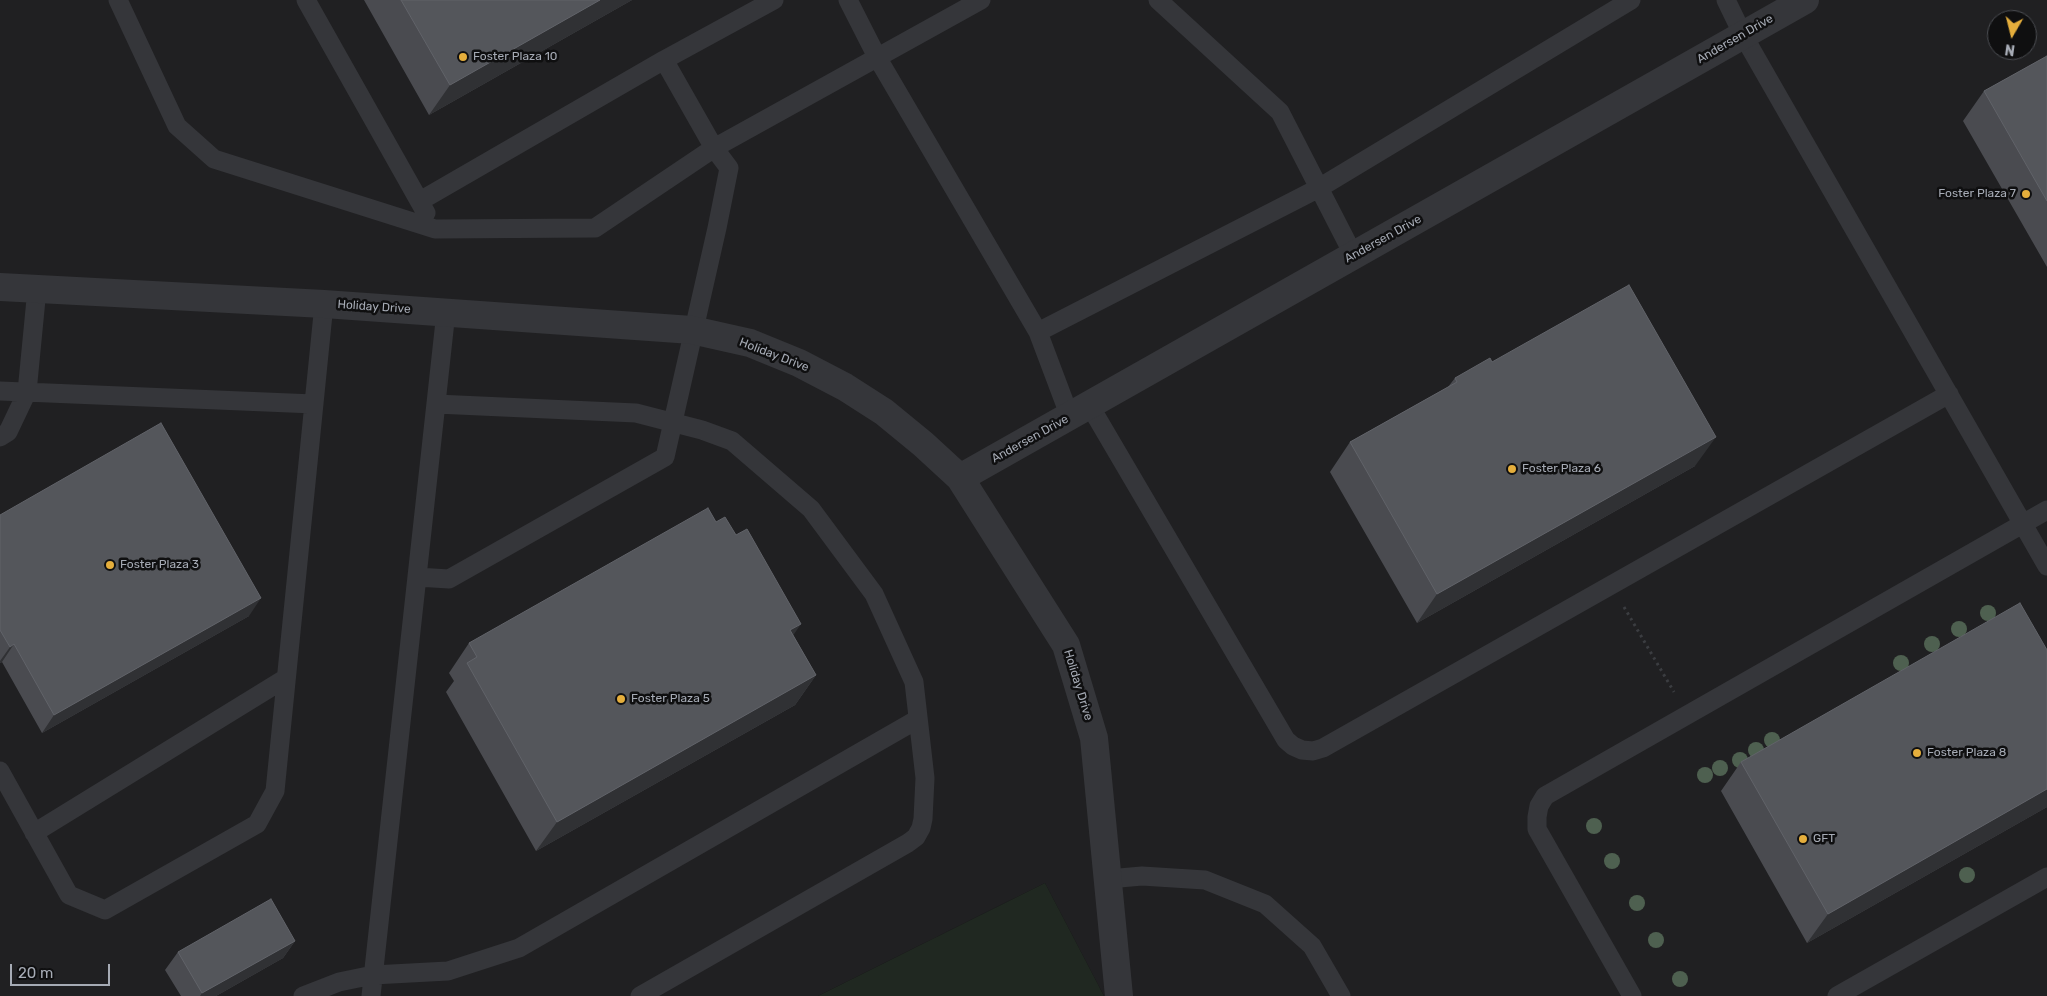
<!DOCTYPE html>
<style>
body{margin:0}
#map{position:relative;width:2047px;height:996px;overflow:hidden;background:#141415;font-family:Rubik,sans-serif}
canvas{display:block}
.north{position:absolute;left:1987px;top:10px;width:50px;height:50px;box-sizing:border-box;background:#0f0f10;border:1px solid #4b4d52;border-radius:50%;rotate:188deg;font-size:14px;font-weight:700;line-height:20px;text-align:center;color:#a6abb5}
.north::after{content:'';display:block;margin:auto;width:18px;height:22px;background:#e5ae3c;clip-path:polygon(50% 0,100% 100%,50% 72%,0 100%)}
.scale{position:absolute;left:10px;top:964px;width:100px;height:22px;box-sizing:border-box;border:2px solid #a6abb5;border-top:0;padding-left:6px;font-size:15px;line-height:18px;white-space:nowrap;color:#a6abb5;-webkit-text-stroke:4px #0f0f10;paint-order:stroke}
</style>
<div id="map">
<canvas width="2047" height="996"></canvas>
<div class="north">N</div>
<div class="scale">20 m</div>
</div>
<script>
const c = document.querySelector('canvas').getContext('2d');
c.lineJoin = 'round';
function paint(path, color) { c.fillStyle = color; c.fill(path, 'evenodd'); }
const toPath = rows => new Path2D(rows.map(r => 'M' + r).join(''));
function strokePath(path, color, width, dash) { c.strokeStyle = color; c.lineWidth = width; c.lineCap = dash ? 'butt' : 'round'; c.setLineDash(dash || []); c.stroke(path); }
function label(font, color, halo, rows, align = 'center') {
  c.font = font + ' Rubik,sans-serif'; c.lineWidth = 5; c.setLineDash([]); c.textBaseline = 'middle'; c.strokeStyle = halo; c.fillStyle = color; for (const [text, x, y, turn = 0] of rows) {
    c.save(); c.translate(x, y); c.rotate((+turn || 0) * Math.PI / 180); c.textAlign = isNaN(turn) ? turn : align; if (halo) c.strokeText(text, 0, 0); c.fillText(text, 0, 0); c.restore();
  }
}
paint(toPath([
 [0,0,2047,0,2047,996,1104,996,1045,883,818,996,0,996],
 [1997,20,2027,20,2027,50,1997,50]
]), '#202022');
paint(toPath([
 [1045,883,1104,996,818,996]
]), '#202821');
strokePath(toPath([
 [1624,607,1674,692]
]), '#3b3d41', 3, [2.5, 4]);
strokePath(toPath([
 [118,0,177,126,214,159,435,229,595,228,714,148,981,0],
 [306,0,426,213],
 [848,0,877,57,1038,332,1070,417],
 [1158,0,1280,112,1354,256],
 [1726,0,1743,35,2047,566],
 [420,201,664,60,774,0],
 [1038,332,1319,188,1631,0],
 [0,391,314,404],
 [436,404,636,413,702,430,732,441,811,509,874,594,914,682,925,778,923,819,921,828,916,837,908,843,640,996],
 [1090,406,1286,740,1293,746,1302,750,1313,751,1323,748,1949,394],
 [0,437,8,432,27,392,37,289],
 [417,577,449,579,665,457,717,228,729,168,714,148,664,60],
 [0,771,69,895,105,910,257,824,275,791,324,304],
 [34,833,286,678],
 [1108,879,1142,876,1205,880,1265,904,1312,946,1341,996],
 [303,996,339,982,373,975,448,971,519,948,918,719],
 [371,996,446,312],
 [1632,996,1537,829,1537,817,1539,806,1545,796,2047,510],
 [1837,996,2047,877]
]), '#35363a', 19);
strokePath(toPath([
 [0,287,324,304,692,330,750,343,799,363,845,387,884,412,923,444,960,478,1066,645,1094,738,1119,996],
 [960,478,1805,0]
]), '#35363a', 28);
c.fillStyle = '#4e6050';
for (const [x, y] of [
 [1988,613],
 [1959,629],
 [1932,644],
 [1901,663],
 [1772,740],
 [1756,750],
 [1740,760],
 [1720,768],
 [1705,775],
 [1594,826],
 [1612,861],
 [1967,875],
 [1637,903],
 [1656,940],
 [1680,979]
]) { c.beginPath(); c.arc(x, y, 8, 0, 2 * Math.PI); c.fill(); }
paint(toPath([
 [364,0,632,0,429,115],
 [2047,56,2047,267,1963,121,1984,91],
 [1492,362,1695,466,1417,623,1330,472,1350,442,1448,387,1455,378],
 [0,515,249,616,42,733,2,662,0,663],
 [716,522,793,635,816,675,795,705,536,851,446,692,454,681,449,673,469,643],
 [2047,650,2047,807,1807,943,1721,791,1741,762],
 [295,941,283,958,216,996,181,996,165,970,178,952]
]), '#4a4b50');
paint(toPath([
 [600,0,632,0,429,115,450,85],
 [1716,437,1695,466,1417,623,1437,594],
 [261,598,249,616,42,733,54,715],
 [801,624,781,653,790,630],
 [14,644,2,662,0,663,0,661,10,647],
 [816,675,795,705,536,851,557,822],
 [2047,789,2047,807,1807,943,1828,914],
 [295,941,283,958,216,996,200,996,202,993]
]), '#303134');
const building = toPath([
 [401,0,600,0,450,85,401,0],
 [2047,56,2047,201,1984,91,2047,56],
 [1629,285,1716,437,1437,594,1350,442,1457,382,1455,378,1490,358,1492,362,1629,285],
 [161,423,261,598,54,715,14,644,10,647,0,630,0,515,161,423],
 [708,508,716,522,725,517,736,535,747,529,801,624,790,630,816,675,557,822,467,663,477,657,469,643,708,508],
 [2020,603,2047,650,2047,789,1828,914,1741,762,2020,603],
 [271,899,295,941,202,993,178,952,271,899]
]);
paint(building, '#54565b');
strokePath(building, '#616369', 1);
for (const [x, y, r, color] of [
 [463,57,5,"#e5ae3c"],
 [2026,194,5,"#e5ae3c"],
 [1512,469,5,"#e5ae3c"],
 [110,565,5,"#e5ae3c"],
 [621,699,5,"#e5ae3c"],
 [1917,753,5,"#e5ae3c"],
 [1803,839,5,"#e5ae3c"]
]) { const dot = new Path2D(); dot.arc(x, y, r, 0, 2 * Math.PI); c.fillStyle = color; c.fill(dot); strokePath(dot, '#0f0f10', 2); }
label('12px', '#a6abb5', '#0f0f10', [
 ["Andersen Drive",1735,39,-30],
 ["Andersen Drive",1383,239,-29],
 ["Holiday Drive",374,307,4],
 ["Holiday Drive",774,355,21],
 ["Andersen Drive",1030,439,-29],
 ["Holiday Drive",1078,685,73]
]);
label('12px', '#a6abb5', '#0f0f10', [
 ["Foster Plaza 10",473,57],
 ["Foster Plaza 7",2016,194,"right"],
 ["Foster Plaza 6",1522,469],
 ["Foster Plaza 3",120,565],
 ["Foster Plaza 5",631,699],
 ["Foster Plaza 8",1927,753],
 ["GFT",1813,839]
], 'left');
</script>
